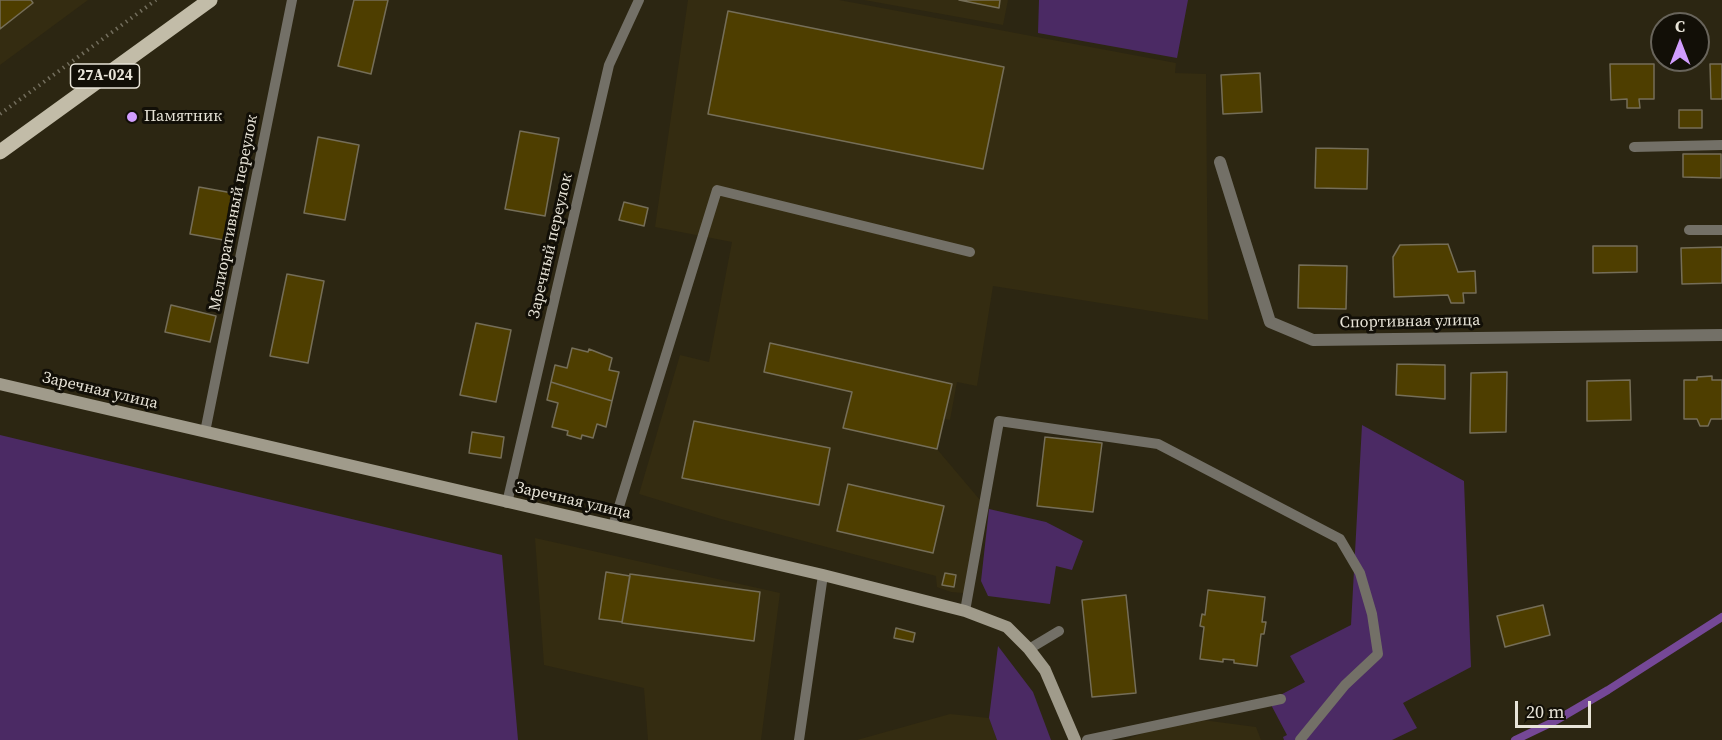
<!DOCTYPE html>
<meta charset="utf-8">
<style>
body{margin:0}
#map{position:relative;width:1722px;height:740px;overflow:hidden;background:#2c2612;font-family:"Source Serif 4",serif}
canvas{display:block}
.north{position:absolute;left:1650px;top:12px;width:60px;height:60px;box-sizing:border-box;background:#120f07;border:2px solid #68645b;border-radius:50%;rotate:0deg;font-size:16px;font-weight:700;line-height:24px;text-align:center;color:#e8e4d8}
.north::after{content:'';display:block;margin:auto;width:21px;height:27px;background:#d19dfe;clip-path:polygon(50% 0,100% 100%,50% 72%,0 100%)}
.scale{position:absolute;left:1515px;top:701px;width:76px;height:27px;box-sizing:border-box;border:3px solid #e8e4d8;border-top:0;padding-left:8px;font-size:18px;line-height:21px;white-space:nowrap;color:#e8e4d8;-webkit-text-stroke:4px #120f07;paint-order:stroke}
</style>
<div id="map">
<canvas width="1722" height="740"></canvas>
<div class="north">С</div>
<div class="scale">20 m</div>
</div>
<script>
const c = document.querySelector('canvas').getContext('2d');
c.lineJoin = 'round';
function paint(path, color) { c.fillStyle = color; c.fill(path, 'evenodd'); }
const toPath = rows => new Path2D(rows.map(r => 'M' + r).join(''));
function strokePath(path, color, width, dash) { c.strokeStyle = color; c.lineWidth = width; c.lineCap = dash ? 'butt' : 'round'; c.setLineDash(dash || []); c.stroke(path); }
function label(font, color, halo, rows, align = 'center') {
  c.font = font + ' "Source Serif 4",serif'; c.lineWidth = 6; c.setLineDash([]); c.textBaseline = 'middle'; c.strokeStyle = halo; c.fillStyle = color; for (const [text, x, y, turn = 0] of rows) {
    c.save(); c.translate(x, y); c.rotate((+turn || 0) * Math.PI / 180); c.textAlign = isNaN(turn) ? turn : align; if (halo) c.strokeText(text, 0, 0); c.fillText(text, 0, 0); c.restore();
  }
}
paint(toPath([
 [0,0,88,0,0,65],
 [688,0,839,0,1176,63,1175,73,1206,74,1208,320,993,286,977,386,957,382,950,420,941,418,936,448,980,500,964,593,951,592,937,587,936,576,721,519,639,494,680,355,709,362,732,242,655,227],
 [864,0,1008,0,1003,25],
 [535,538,780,593,761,740,648,740,644,688,544,665],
 [950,714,989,718,997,740,857,740],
 [1172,716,1256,727,1261,740,1125,740,1170,723]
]), '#342c11');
paint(toPath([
 [1039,0,1188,0,1177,58,1038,33],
 [1362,425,1464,481,1471,667,1403,703,1417,728,1392,740,1284,740,1283,737,1287,735,1269,701,1305,682,1290,656,1351,625],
 [0,435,502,555,518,740,0,740],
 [989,509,1046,522,1083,541,1072,570,1056,566,1050,604,988,596,981,581],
 [998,646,1033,692,1051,740,997,740,989,718]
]), '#4b2a64');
strokePath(toPath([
 [1515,740,1555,721,1608,690,1722,617]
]), '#754897', 8);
const building = toPath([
 [0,0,31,0,33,3,0,29,0,0],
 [354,0,388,0,371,74,338,66,354,0],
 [959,0,1000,0,999,8,959,0],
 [728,11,1004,67,983,169,708,114,728,11],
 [1610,64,1654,64,1654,99,1639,99,1640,108,1627,108,1627,99,1611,100,1610,64],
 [1710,64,1722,64,1722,99,1711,99,1710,64],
 [1260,73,1262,112,1223,114,1221,75,1260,73],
 [1679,110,1702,110,1702,128,1679,128,1679,110],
 [520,131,559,138,545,216,505,209,520,131],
 [318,137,359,145,345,220,304,213,318,137],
 [1316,148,1368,149,1367,189,1315,188,1316,148],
 [1683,154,1721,154,1721,178,1683,177,1683,154],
 [199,187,238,194,229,241,190,234,199,187],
 [624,202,648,208,644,226,619,220,624,202],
 [1448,244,1458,272,1475,271,1476,293,1463,293,1464,303,1451,303,1448,295,1394,297,1393,257,1400,245,1448,244],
 [1593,246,1637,246,1637,272,1593,273,1593,246],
 [1722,247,1722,283,1682,284,1681,248,1722,247],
 [1299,265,1347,266,1346,309,1298,308,1299,265],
 [287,274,324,281,308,363,270,356,287,274],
 [171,305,216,316,210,342,165,332,171,305],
 [476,323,511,330,496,402,460,395,476,323],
 [770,343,952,384,937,449,843,428,852,392,764,372,770,343],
 [572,348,588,352,589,349,612,358,609,370,619,372,612,401,551,382,555,365,567,368,572,348],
 [1397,364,1445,365,1445,399,1396,395,1397,364],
 [1507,372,1506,432,1470,433,1471,373,1507,372],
 [1712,376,1712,380,1722,380,1722,419,1711,419,1708,426,1700,426,1697,419,1684,419,1684,380,1697,380,1697,377,1712,376],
 [1630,380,1631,420,1587,421,1587,381,1630,380],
 [551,382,612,401,606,427,597,424,593,438,582,435,581,439,567,435,568,431,552,427,558,403,547,400,551,382],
 [694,421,830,448,819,505,682,478,694,421],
 [472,432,504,437,501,458,469,453,472,432],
 [1045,437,1102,443,1093,512,1037,506,1045,437],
 [848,484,944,506,933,553,837,531,848,484],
 [606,572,630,576,622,622,599,619,606,572],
 [945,573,956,575,954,587,942,585,945,573],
 [630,574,760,592,754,641,622,623,630,574],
 [1208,590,1265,597,1262,622,1266,622,1264,634,1261,634,1257,666,1234,663,1234,660,1223,659,1223,662,1200,659,1204,627,1200,626,1202,614,1205,615,1208,590],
 [1126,595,1136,693,1092,697,1082,600,1126,595],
 [1543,605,1550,635,1505,647,1497,616,1543,605],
 [896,628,915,633,913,642,894,638,896,628]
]);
paint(building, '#4e3e00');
strokePath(building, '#756e58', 1.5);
strokePath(toPath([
 [0,114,156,0]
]), '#736e5d', 4, [1.5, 4.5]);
strokePath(toPath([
 [1634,147,1722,145],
 [1689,230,1722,230],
 [205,432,292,0],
 [507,503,609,65,639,0],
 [613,526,717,190,970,252],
 [965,611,999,421,1158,444,1340,539,1360,573,1372,614,1378,654,1345,685,1300,740],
 [1029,649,1059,631],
 [799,740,823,575],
 [1087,740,1281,699]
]), '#737067', 10);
strokePath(toPath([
 [1220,162,1270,322,1313,340,1722,335]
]), '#737067', 12);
strokePath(toPath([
 [0,384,823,575,965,611,1007,627,1029,649,1045,670,1075,740]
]), '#a09b8b', 12);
strokePath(toPath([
 [0,152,210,0]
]), '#c2bca8', 15);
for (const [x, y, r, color] of [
 [132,117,6,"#d19dfe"]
]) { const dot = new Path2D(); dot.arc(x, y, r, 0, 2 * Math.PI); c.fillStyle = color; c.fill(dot); strokePath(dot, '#120f07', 2); }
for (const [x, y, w] of [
 [105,76,69]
]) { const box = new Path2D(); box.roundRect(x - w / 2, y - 12, w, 24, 4.5); c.fillStyle = '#120f07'; c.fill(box); strokePath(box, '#e8e4d8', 1.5); }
label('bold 15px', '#e8e4d8', null, [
 ["27А-024",105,76]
]);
label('16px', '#e8e4d8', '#120f07', [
 ["Памятник",144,117]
], 'left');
label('16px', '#e8e4d8', '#120f07', [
 ["Мелиоративный переулок",234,213,-79],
 ["Заречный переулок",551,246,-77],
 ["Спортивная улица",1410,322,-1],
 ["Заречная улица",100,391,13],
 ["Заречная улица",573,501,13]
]);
</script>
